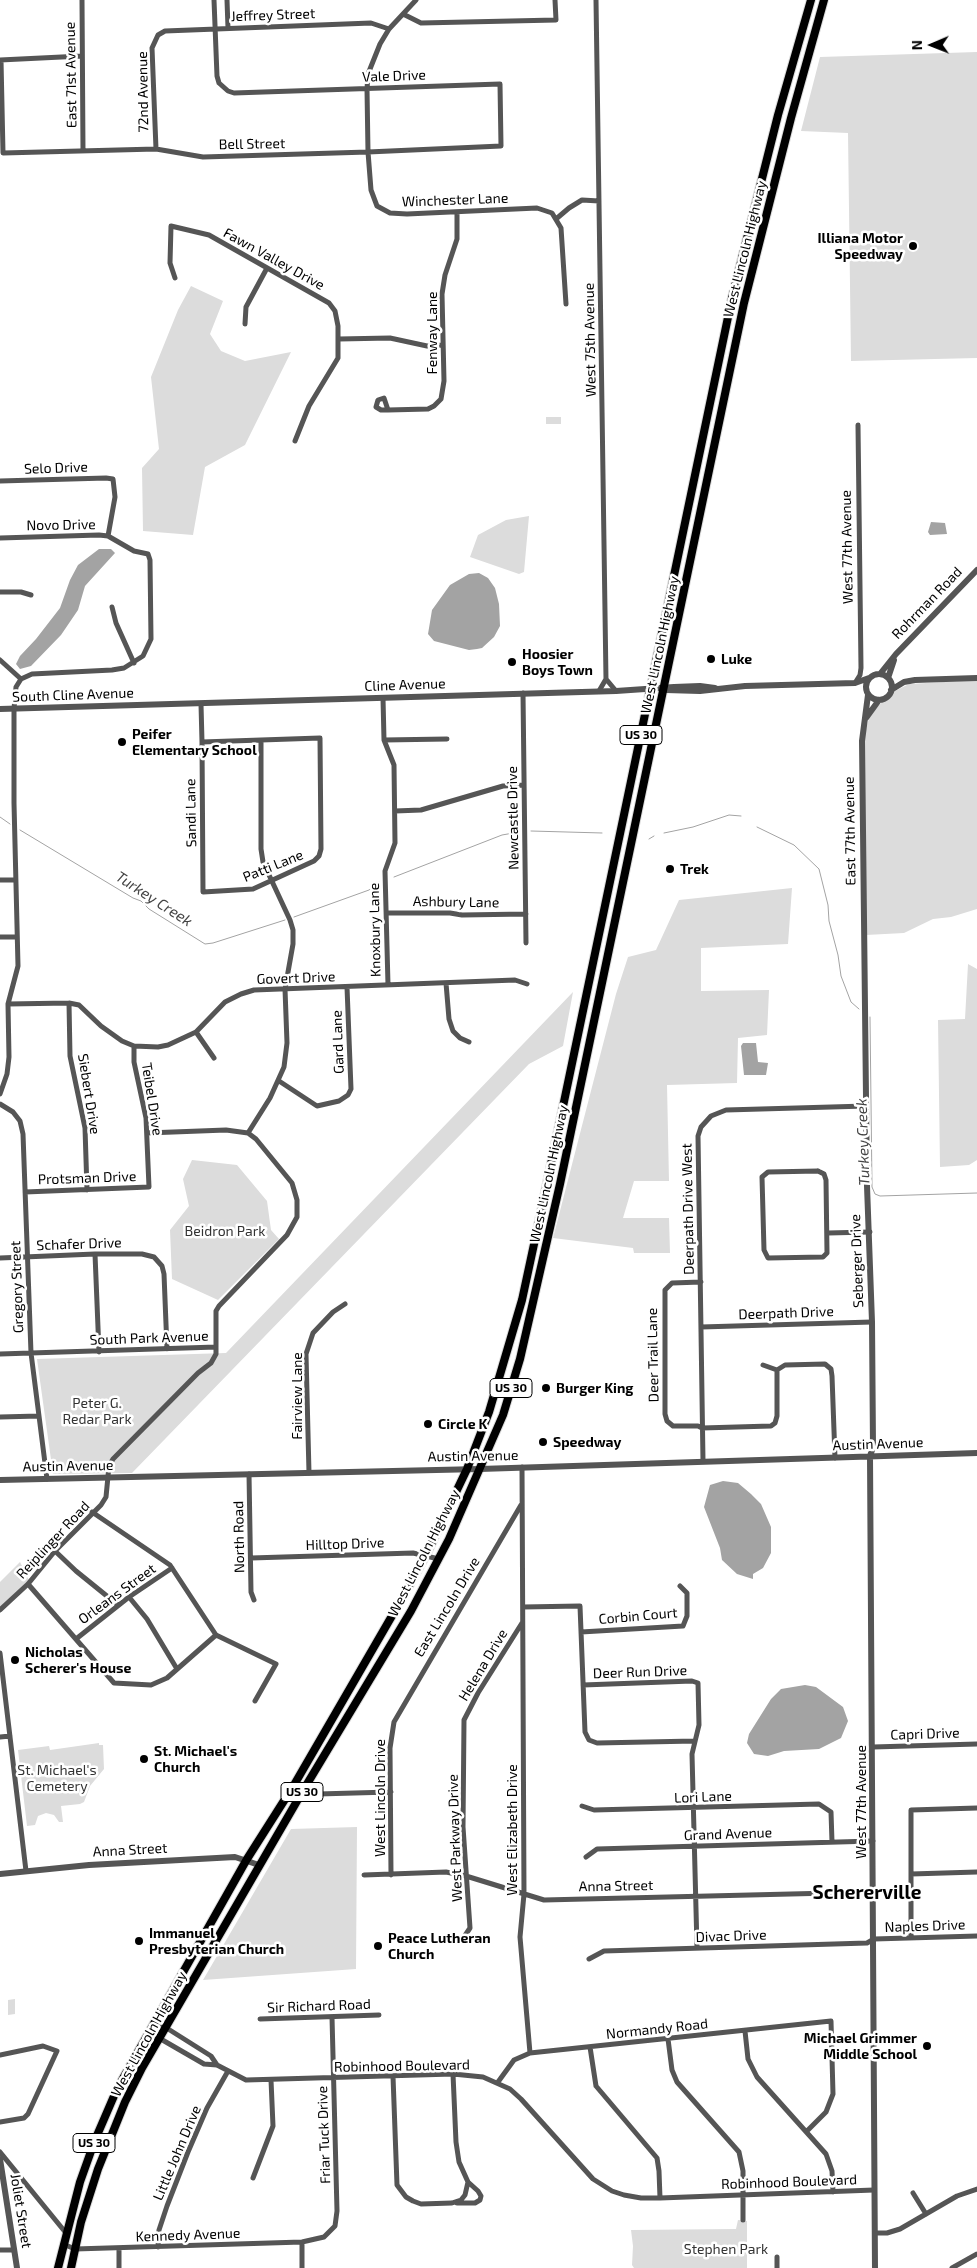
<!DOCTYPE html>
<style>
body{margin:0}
#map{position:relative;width:977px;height:2268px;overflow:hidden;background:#fff;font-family:"Exo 2",sans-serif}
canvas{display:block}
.north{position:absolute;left:907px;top:20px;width:50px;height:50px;-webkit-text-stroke:4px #fff;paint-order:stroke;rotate:269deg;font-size:14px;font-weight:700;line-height:20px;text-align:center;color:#000}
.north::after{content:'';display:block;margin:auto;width:18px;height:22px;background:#000;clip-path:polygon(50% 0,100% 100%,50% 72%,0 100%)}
</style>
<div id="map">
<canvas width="977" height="2268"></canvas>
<div class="north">N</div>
</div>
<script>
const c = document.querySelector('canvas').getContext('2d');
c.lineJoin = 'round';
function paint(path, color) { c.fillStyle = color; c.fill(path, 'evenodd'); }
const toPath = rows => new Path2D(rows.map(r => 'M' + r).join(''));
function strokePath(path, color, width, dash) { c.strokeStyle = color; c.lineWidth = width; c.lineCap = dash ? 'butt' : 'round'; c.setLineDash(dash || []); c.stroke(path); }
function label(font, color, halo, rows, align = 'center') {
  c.font = font + ' "Exo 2",sans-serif'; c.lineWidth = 5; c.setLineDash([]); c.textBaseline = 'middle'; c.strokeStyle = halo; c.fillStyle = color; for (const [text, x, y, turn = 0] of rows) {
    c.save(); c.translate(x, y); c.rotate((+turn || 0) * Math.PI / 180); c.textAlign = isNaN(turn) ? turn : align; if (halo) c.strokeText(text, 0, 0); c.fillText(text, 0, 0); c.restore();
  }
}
paint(toPath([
 [977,52,977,358,851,361,848,133,801,131,820,57],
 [191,286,223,301,210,334,221,351,245,361,291,352,245,445,205,467,193,535,143,531,142,468,159,449,151,377,178,310],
 [546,417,561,417,561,424,546,424],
 [529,516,524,572,519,574,470,557,478,535,506,520],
 [977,680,977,909,951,917,933,919,904,933,866,935,864,737,869,718,875,709,893,692,909,684],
 [792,888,788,944,701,948,701,991,769,990,767,1035,738,1038,737,1083,667,1085,669,1181,634,1181,623,1218,669,1218,670,1253,634,1253,633,1248,553,1238,616,994,628,957,656,950,679,900],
 [968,964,977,969,977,1160,969,1165,940,1167,938,1020,965,1019],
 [573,992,563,1046,529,1064,132,1473,53,1474,37,1359,226,1353],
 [192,1160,237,1165,267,1201,271,1230,279,1239,218,1300,172,1279,170,1230,189,1206,183,1179],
 [20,1562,30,1582,0,1610,0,1582],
 [99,1743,99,1745,103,1745,104,1769,90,1786,84,1802,80,1804,61,1806,63,1822,59,1822,54,1815,46,1813,38,1816,35,1825,27,1826,18,1750,49,1746,50,1750],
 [357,1827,356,1969,203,1980,291,1829],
 [15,1999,15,2014,8,2015,8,2000],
 [738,2220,747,2221,747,2268,634,2268,632,2265,633,2246,631,2230,736,2229]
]), '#dcdcdc');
paint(toPath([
 [931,522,945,523,947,534,930,535,928,532],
 [99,549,111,549,115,553,85,586,78,610,61,635,31,666,20,669,16,664,20,656,36,639,60,608,70,580,78,565],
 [479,573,488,578,495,588,499,604,500,626,494,637,482,648,477,649,469,650,434,641,428,634,432,610,450,585,469,574],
 [743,1043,756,1043,758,1062,768,1063,766,1075,744,1075,741,1046],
 [723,1481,738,1483,751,1494,761,1504,771,1527,771,1553,763,1568,753,1574,753,1579,737,1574,722,1560,720,1548,704,1507,710,1485],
 [805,1685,816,1687,843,1707,848,1721,841,1738,819,1749,784,1751,768,1756,754,1754,747,1743,749,1734,771,1699,781,1689]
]), '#a3a3a3');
strokePath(toPath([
 [0,817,10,824],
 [757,827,794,845,819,869,828,905,829,921,838,955,841,976,851,1002,859,1009],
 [20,830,133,898,141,901,149,909,205,944,213,943,285,920],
 [531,831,602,833],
 [664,833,693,827,729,815,741,816],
 [649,839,654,836],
 [394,877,502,835,519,832],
 [294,917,369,890,379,882],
 [870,1017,872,1187,875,1194,880,1196,977,1193]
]), '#a3a3a3', 1);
const primary = toPath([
 [58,2268,80,2182,95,2140,117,2089,247,1859,294,1785,400,1602,426,1555,467,1469,489,1412,522,1300,542,1207,732,298,778,115,811,0],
 [71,2268,81,2222,98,2169,125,2102,142,2068,304,1789,411,1611,449,1539,503,1415,520,1359,560,1184,744,303,791,118,824,0]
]);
strokePath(primary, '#dbdbdb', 10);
strokePath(toPath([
 [82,0,83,150],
 [227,0,228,28],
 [416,0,389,29,380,44,368,74,367,89,368,152,371,190,377,206,390,213,407,214,537,208,552,213,561,228,566,304],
 [596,0,606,679,599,691],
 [403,14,421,23,556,20,555,0],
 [0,60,82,56],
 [1,60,3,153,156,149,203,157,368,152,501,146,500,84,234,93,228,91,219,83,217,76,214,0],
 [156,149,152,48,158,35,165,31,371,23,389,29],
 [556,219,569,208,582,200,599,201],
 [175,278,170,263,171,226,209,235,329,303,335,311,338,326,338,358,309,406,295,441],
 [245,324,246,307,267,268],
 [339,339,390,338,427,346,443,345],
 [388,410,384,398,378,400,376,407,381,410,388,410,428,409,434,406,441,399,444,381,442,294,445,275,457,239,457,212],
 [0,481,106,478,113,479,115,497,108,536],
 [0,538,99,535,108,536,134,551,148,554,150,560,151,639,143,656,124,668,112,670,32,674,21,679,16,687,14,709,14,803,18,966,8,1004,9,1057,7,1074,0,1094],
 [0,592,21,592,31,595],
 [112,607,116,623,134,663],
 [0,660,21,679],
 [606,679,616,691],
 [855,683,860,675,861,668,858,425],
 [523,693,526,943],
 [383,698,384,740,394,765,395,843,385,871,388,985],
 [201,704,202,742,203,892,253,889,314,861,319,856,321,849,320,738,202,742],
 [384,740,447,739],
 [395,811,421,810,503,786,524,785],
 [0,880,15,880],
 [387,913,450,913,462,915,526,914],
 [0,937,16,937],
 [446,983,449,1019,453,1031,460,1038,469,1042],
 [69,1003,70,1056,85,1128,87,1190],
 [8,1004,69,1003,79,1005,101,1026,122,1041,134,1046,158,1047,168,1045,196,1032,225,1002,241,994,254,990,515,980,527,984],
 [196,1032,214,1058],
 [279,1081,317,1106,339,1101,348,1095,351,1089,347,987],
 [0,1104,13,1112,20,1121,23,1134,31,1353,47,1479],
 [248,1133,270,1098,284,1067,287,1043,285,989,293,944,293,930,290,920,263,862,261,849,261,740],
 [818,1171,824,1174,826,1180,827,1253,823,1257,768,1258,764,1250,762,1177,768,1172,818,1171],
 [25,1192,149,1187,146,1118,134,1062,134,1046],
 [828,1233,870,1232],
 [95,1254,99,1352],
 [0,1258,95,1254,142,1254,154,1257,162,1266,164,1274,167,1349],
 [701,1282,672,1283,665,1290,665,1414,667,1421,673,1426,698,1426,702,1428,771,1426,775,1423,777,1416,777,1370,785,1365,825,1364,831,1369,832,1376,835,1458],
 [701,1327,872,1322],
 [0,1354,216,1347],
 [763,1365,777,1370],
 [0,1417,39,1416],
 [703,1461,698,1136,701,1127,711,1116,726,1110,866,1106],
 [522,1467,524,1894,520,1937,530,2053],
 [309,1473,306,1354,313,1333,333,1312,345,1304],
 [249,1474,251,1592,254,1600],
 [92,1512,170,1565,216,1635,276,1664,255,1701],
 [55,1551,76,1571,118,1605],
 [251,1558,413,1553,439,1559],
 [28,1584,114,1683,151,1685,167,1678,216,1635],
 [129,1597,147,1619,177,1669],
 [523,1607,580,1606,585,1732,589,1740,597,1743,695,1741],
 [0,1610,28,1584,55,1551,101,1505,106,1497,109,1466,113,1459,198,1373,211,1363,216,1354,216,1311,219,1306,287,1235,297,1217,297,1200,292,1183,256,1139,248,1133,226,1130,147,1133],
 [581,1632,683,1626,687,1616,687,1593,680,1586],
 [76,1639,129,1597,172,1568],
 [0,1653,26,1871],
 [583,1685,692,1681,698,1683,699,1725,692,1754,697,1948],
 [0,1737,10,1736],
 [873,1747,977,1744],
 [294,1785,318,1794,391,1792],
 [582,1806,594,1810,819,1804,831,1812,832,1842],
 [586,1857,597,1849,873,1841],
 [911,1874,977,1872],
 [364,1875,446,1872,466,1876,544,1900,873,1892],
 [391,1875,390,1748,394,1722,521,1505],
 [911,1938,911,1810,977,1808],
 [447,1940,464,1937,470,1928,463,1827,464,1720,478,1693,522,1623],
 [589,1959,604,1951,867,1943,874,1939,977,1936],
 [260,2019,379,2015],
 [151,2027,159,2038,204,2064,217,2065,246,2080,453,2074,483,2077,510,2089,521,2099,593,2179,612,2191,624,2195,641,2198,660,2198,874,2190],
 [151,2027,165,2027,211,2056,217,2065],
 [745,2031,748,2059,757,2077,826,2154,832,2171,833,2192],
 [668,2039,672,2070,677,2082,739,2152,743,2171,743,2220],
 [590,2047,596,2086,657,2158,659,2171,660,2198],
 [0,2055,43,2046,57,2051,28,2114,24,2118,0,2122],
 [393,2076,397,2185,406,2197,413,2201,421,2204,452,2203,461,2200,465,2195,468,2182,459,2162,456,2142,453,2074],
 [498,2082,514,2060,530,2053,831,2021,833,2094,826,2112,807,2131],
 [0,2152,66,2233],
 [253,2178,273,2126,271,2080],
 [913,2193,926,2214],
 [457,2203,475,2203,480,2200,481,2196,478,2191,468,2182],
 [875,2233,887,2233,900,2229,957,2196,977,2189],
 [302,2242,302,2268],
 [63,2244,75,2249,302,2242,324,2237,335,2226,337,2211,332,2017],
 [158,2247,159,2230,167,2206,188,2152,207,2108,228,2071],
 [119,2248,119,2268],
 [0,2250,14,2250],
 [777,2257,777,2268],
 [952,2268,977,2254]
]), '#555', 5);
strokePath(toPath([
 '866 687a13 13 0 1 1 26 0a13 13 0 1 1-26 0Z',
 [880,674,896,654,977,570],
 [888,678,894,660],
 [666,690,700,691,745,686,855,683,869,678],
 [891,690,904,682,915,680,977,678],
 [868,695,862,741,867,1186,872,1322,873,1447,870,1456,875,2268],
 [0,709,616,691,674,687,700,686,715,688],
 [866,718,879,700],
 [0,1480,480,1469,977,1453],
 [0,1874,89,1865,235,1857,259,1865],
 [0,2159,17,2268]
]), '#555', 6);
strokePath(primary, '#000', 8);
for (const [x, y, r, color] of [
 [913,246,5,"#000"],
 [711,659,5,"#000"],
 [512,662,5,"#000"],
 [122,742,5,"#000"],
 [670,869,5,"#000"],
 [546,1388,5,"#000"],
 [428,1424,5,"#000"],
 [543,1442,5,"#000"],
 [15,1660,5,"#000"],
 [144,1759,5,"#000"],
 [139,1941,5,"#000"],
 [378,1946,5,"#000"],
 [927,2046,5,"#000"]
]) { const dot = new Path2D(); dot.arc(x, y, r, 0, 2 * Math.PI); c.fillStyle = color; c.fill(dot); strokePath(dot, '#fff', 2); }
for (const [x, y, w] of [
 [641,735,42],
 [511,1388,42],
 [302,1792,42],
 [94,2143,42]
]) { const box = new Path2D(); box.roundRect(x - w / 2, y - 9.5, w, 19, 4); c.fillStyle = '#fff'; c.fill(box); strokePath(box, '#000', 1); }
label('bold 12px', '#000', null, [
 ["US 30",641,735],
 ["US 30",511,1388],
 ["US 30",302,1792],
 ["US 30",94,2143]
]);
label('14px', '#000', '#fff', [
 ["Jeffrey Street",273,15,-2],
 ["East 71st Avenue",71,75,-91],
 ["Vale Drive",394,76,-2],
 ["72nd Avenue",143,92,-91],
 ["Bell Street",252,144,-1],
 ["Winchester Lane",455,200,-2],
 ["West Lincoln Highway",745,249,-76],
 ["Fawn Valley Drive",274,259,29],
 ["Fenway Lane",432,333,-90],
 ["West 75th Avenue",590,340,-91],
 ["Selo Drive",56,468,-2],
 ["Novo Drive",61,525,-1],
 ["West 77th Avenue",847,547,-91],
 ["Rohrman Road",927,603,-46],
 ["West Lincoln Highway",660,645,-78],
 ["Cline Avenue",405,685,-2],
 ["South Cline Avenue",73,695,-2],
 ["Sandi Lane",191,813,-91],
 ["Newcastle Drive",513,818,-91],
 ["East 77th Avenue",850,831,-91],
 ["Patti Lane",273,866,-22],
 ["Ashbury Lane",456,902,1],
 ["Knoxbury Lane",375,930,-91],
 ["Govert Drive",296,978,-2],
 ["Gard Lane",338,1042,-92],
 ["Siebert Drive",89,1094,81],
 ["Teibel Drive",152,1099,81],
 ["West Lincoln Highway",549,1174,-78],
 ["Protsman Drive",87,1178,-2],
 ["Deerpath Drive West",688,1209,-91],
 ["Schafer Drive",79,1244,-2],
 ["Seberger Drive",857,1261,-92],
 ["Gregory Street",17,1287,-92],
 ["Deerpath Drive",786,1313,-2],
 ["South Park Avenue",149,1338,-2],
 ["Deer Trail Lane",653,1355,-91],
 ["Fairview Lane",297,1396,-90],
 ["Austin Avenue",878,1444,-2],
 ["Austin Avenue",473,1456,-1],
 ["Austin Avenue",68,1466,-1],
 ["North Road",239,1537,-91],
 ["Reiplinger Road",53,1540,-47],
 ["Hilltop Drive",345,1544,-2],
 ["West Lincoln Highway",424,1553,-63],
 ["Orleans Street",117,1594,-36],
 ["East Lincoln Drive",447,1607,-59],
 ["Corbin Court",638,1616,-5],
 ["Helena Drive",483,1665,-59],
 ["Deer Run Drive",640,1672,-2],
 ["Capri Drive",925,1734,-2],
 ["Lori Lane",703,1797,-2],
 ["West Lincoln Drive",380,1798,-90],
 ["West 77th Avenue",861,1802,-90],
 ["West Elizabeth Drive",512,1830,-90],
 ["Grand Avenue",728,1834,-2],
 ["West Parkway Drive",455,1838,-92],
 ["Anna Street",130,1850,-3],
 ["Anna Street",616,1886,-1],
 ["Naples Drive",925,1926,-2],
 ["Divac Drive",731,1936,-2],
 ["Sir Richard Road",319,2006,-2],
 ["Normandy Road",657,2029,-6],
 ["West Lincoln Highway",149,2034,-61],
 ["Robinhood Boulevard",402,2066,-1],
 ["Friar Tuck Drive",324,2135,-92],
 ["Little John Drive",177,2153,-67],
 ["Robinhood Boulevard",789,2182,-2],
 ["Joliet Street",21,2211,81],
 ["Kennedy Avenue",188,2235,-2]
]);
label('bold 14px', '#000', '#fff', [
 ["Illiana Motor",903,238,"right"],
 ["Speedway",903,254,"right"],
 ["Hoosier",522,654],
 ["Boys Town",522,670],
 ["Luke",721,659],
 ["Peifer",132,734],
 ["Elementary School",132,750],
 ["Trek",680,869],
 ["Burger King",556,1388],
 ["Circle K",438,1424],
 ["Speedway",553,1442],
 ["Nicholas",25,1652],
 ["Scherer's House",25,1668],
 ["St. Michael's",154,1751],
 ["Church",154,1767],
 ["Immanuel",149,1933],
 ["Presbyterian Church",149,1949],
 ["Peace Lutheran",388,1938],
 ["Church",388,1954],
 ["Michael Grimmer",917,2038,"right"],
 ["Middle School",917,2054,"right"]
], 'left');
label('14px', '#333', '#fff', [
 ["Beidron Park",225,1231],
 ["Peter G.",97,1403],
 ["Redar Park",97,1419],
 ["St. Michael's",57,1770],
 ["Cemetery",57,1786],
 ["Stephen Park",726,2249]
]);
label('italic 15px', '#444', '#fff', [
 ["Turkey Creek",154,899,33],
 ["Turkey Creek",863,1142,-92]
]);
label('bold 19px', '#000', '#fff', [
 ["Schererville",867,1893]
]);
</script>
